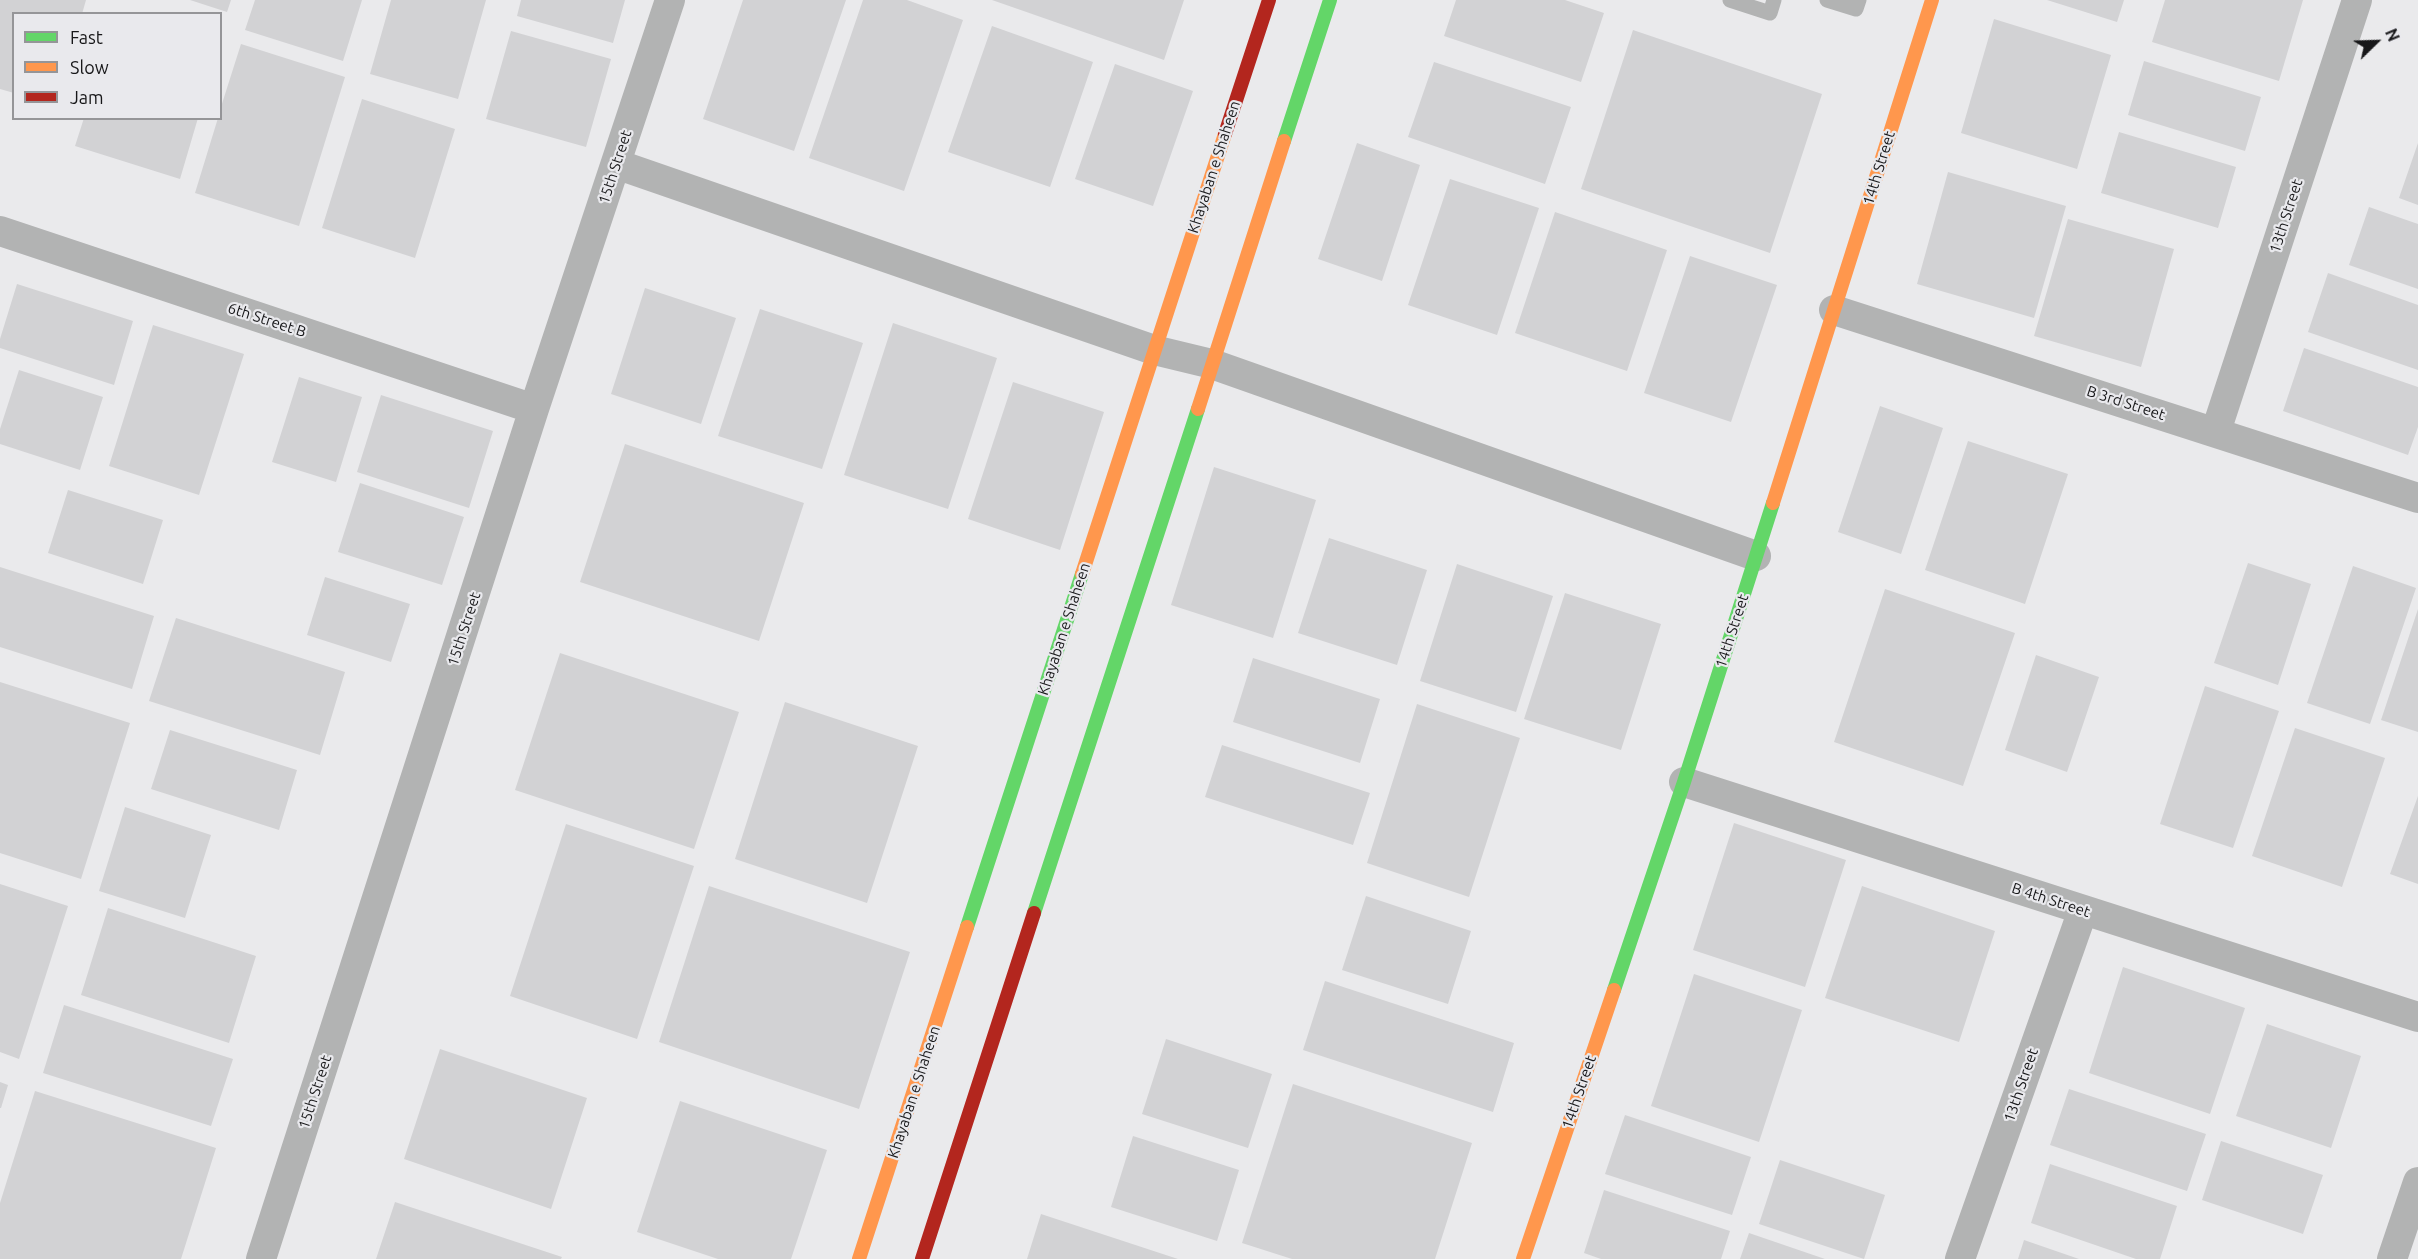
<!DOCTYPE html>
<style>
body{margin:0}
#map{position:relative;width:2418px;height:1259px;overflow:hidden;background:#eaeaec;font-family:Ubuntu,sans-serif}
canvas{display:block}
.legend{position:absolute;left:12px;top:12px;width:210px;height:108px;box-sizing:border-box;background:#e9e9ed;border:2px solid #959598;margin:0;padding:8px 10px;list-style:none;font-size:18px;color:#171719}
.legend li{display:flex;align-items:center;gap:12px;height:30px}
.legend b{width:30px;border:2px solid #959598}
.north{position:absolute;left:2346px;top:12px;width:60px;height:60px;-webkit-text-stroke:4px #e9e9ed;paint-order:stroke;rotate:67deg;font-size:16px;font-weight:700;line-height:24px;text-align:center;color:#171719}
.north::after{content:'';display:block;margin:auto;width:21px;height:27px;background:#171719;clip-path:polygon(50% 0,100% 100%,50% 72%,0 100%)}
</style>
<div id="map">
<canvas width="2418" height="1259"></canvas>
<ul class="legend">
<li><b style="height:8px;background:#63d668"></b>Fast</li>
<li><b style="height:8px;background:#ff974d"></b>Slow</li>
<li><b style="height:8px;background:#b3261e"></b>Jam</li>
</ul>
<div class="north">N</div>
</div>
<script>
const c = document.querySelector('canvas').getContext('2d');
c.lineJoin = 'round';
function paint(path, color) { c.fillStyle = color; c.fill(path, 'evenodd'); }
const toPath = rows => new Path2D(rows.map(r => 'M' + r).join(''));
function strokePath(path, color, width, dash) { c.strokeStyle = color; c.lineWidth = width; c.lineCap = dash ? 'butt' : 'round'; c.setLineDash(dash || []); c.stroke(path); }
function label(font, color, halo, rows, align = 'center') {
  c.font = font + ' Ubuntu,sans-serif'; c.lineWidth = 4.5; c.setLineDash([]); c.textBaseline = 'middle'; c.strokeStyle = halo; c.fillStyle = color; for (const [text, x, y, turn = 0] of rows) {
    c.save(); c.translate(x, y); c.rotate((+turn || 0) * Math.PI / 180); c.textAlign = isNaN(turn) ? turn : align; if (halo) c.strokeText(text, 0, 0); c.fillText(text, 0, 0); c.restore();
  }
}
paint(toPath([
 [0,0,86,0,82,14,14,14,14,93,0,89],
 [190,0,231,0,227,12],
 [255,0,362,0,343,61,245,30],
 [391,0,486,0,458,99,370,74],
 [521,0,625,0,613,43,517,16],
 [743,0,846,0,794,151,703,119],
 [863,0,907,0,963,20,904,191,809,158],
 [992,0,1184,0,1164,60],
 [1456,0,1565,0,1604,13,1581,82,1444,36],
 [2047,0,2124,0,2117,22],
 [2165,0,2303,0,2279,81,2152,42],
 [1994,19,2111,55,2077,169,1961,133],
 [992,26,1093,62,1050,187,948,152],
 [1633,30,1822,94,1770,253,1581,189],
 [511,31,611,59,586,147,486,119],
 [241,44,345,77,299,226,195,193,218,118,220,118,220,110],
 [2144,61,2261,97,2245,151,2128,115],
 [1434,62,1571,107,1545,184,1408,137],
 [1115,64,1193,91,1153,206,1075,179],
 [362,99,455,129,415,258,322,228],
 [84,118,198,118,180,179,75,146],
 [2119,132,2236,167,2218,228,2101,193],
 [1357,143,1420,165,1382,281,1318,259],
 [2418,143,2418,205,2399,198],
 [1948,172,2066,206,2034,318,1917,284],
 [1450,179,1539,208,1497,335,1408,305],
 [2369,207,2418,224,2418,289,2349,265],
 [1555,212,1667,250,1627,371,1515,333],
 [2068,219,2174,249,2141,367,2034,336],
 [1690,256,1777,285,1731,422,1644,393],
 [2328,273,2418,305,2418,370,2308,332],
 [17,284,133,321,114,385,0,348,0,339],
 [645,288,736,318,701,424,611,394],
 [760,309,863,343,822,469,718,436],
 [893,323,997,358,948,509,844,475],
 [153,325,244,354,199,495,109,466],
 [2304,348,2418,387,2418,427,2408,455,2283,411],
 [19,370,103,397,80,470,0,444,0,429],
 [299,377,362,397,336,482,272,462],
 [1013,382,1104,412,1060,550,968,519],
 [381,395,493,431,469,508,357,472],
 [1880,406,1943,428,1901,554,1838,532],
 [1968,441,2068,474,2025,604,1925,570],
 [625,444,804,503,759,641,580,582],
 [1214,467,1316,500,1273,638,1171,605],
 [360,483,464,517,442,585,338,552],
 [68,490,163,520,143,584,48,553],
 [1329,538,1427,570,1397,665,1298,633],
 [2248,563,2311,584,2278,685,2214,663],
 [1457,564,1553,596,1516,712,1420,681],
 [2353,566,2416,588,2370,724,2307,703],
 [0,567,154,616,132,689,0,647],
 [325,577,410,604,391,662,307,635],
 [1885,589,2015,633,1963,786,1834,742],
 [1565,593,1661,624,1621,750,1524,719],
 [2418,609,2418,732,2381,720],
 [176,618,345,672,320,755,149,701],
 [560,653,739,712,694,849,515,790],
 [2036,655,2099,677,2067,772,2005,750],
 [1253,658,1380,699,1360,763,1233,722],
 [0,682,130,723,81,879,0,853],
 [2205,686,2279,711,2233,848,2160,824],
 [785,702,918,746,867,903,735,859],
 [1417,704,1520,738,1469,897,1367,863],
 [2295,728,2385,758,2342,887,2252,856],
 [170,730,297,770,279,830,151,789],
 [1222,745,1370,793,1353,845,1205,797],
 [2418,796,2418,884,2390,874],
 [125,807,211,835,185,918,99,891],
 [1734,823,1846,860,1805,987,1693,950],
 [566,824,694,866,637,1039,510,996],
 [0,884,68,906,19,1059,0,1052],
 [709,886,910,952,859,1109,659,1042],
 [1862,886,1995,931,1959,1042,1825,998],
 [1366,896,1471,931,1448,1004,1342,970],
 [108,908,256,956,229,1043,81,995],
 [2123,967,2245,1008,2210,1114,2089,1073],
 [1694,974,1802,1010,1759,1142,1651,1106],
 [1325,981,1514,1043,1493,1112,1303,1050],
 [64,1005,233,1059,211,1126,43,1073],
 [2267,1024,2361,1056,2331,1148,2236,1116],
 [1166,1039,1272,1074,1248,1148,1142,1114],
 [440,1049,587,1098,551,1209,404,1159],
 [0,1082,8,1085,1,1108,0,1108],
 [1293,1084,1472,1143,1435,1259,1292,1259,1242,1243],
 [2069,1089,2206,1134,2187,1191,2050,1145],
 [35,1091,216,1148,181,1259,0,1259,0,1203],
 [680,1101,827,1150,791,1259,718,1259,637,1232],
 [1625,1115,1751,1157,1732,1215,1605,1174],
 [1133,1136,1239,1170,1217,1241,1111,1207],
 [2221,1141,2323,1175,2303,1234,2202,1200],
 [1780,1160,1885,1195,1864,1259,1759,1224],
 [2050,1164,2177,1206,2160,1259,2136,1259,2031,1223],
 [1604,1190,1730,1231,1721,1259,1601,1259,1584,1253],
 [395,1202,562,1257,561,1259,376,1259],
 [1041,1214,1178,1259,1027,1259],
 [1749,1233,1825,1259,1740,1259],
 [2024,1240,2079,1259,2018,1259]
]), '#d2d2d4');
strokePath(toPath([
 [1730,0,1770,13,1774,0],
 [1827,0,1856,9,1859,0]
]), '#b2b3b3', 15);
strokePath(toPath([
 [616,164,1154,350,1212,364,1756,556],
 [0,231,534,409],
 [1834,310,2418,498],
 [2216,431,2357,0],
 [1684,782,2418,1017],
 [261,1259,534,409,670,0],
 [1960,1259,2083,910],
 [2392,1259,2418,1182]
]), '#b2b3b3', 30);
strokePath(toPath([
 [1284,141,1330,0],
 [1034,913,1198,409],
 [967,927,1082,574],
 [1614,990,1684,782,1773,503]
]), '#63d668', 14);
strokePath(toPath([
 [1198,409,1284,141],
 [1773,503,1932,0],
 [1082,574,1225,134],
 [859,1259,967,927],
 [1523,1259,1614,990]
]), '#ff974d', 14);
strokePath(toPath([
 [1225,134,1269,0],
 [922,1259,1034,913]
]), '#b3261e', 14);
label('15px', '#171719', '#e9e9ed', [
 ["15th Street",615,167,-72],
 ["Khayaban e Shaheen",1214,167,-72],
 ["14th Street",1879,168,-73],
 ["13th Street",2286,216,-72],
 ["6th Street B",267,320,18],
 ["B 3rd Street",2126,403,18],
 ["15th Street",464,629,-72],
 ["Khayaban e Shaheen",1064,629,-72],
 ["14th Street",1732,631,-72],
 ["B 4th Street",2051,900,18],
 ["13th Street",2021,1085,-71],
 ["15th Street",315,1092,-72],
 ["Khayaban e Shaheen",914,1092,-72],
 ["14th Street",1579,1092,-71]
]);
</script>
